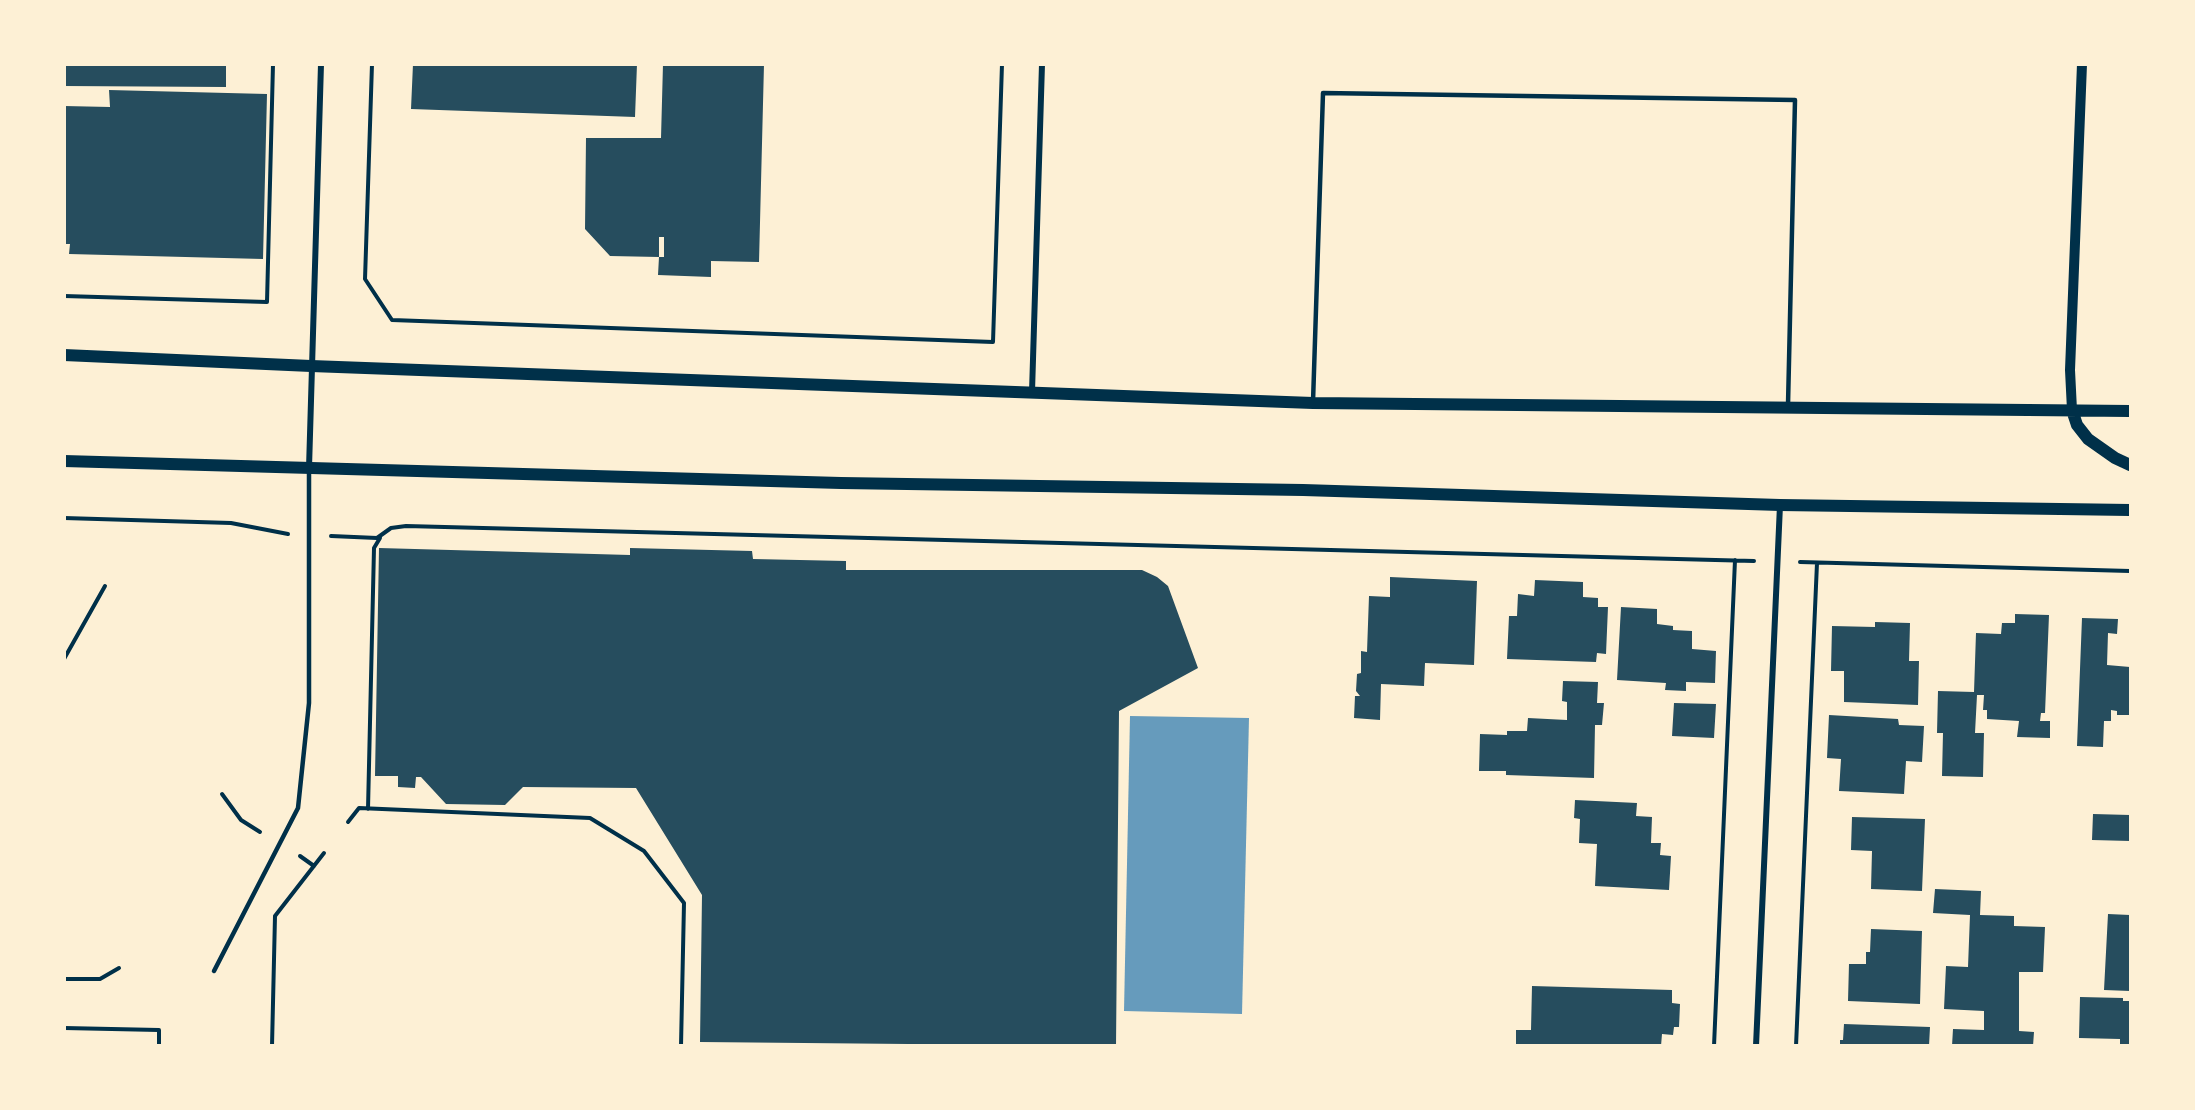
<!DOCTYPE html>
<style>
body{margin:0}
#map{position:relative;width:2195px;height:1110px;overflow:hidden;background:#fdf0d5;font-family:Helvetica,sans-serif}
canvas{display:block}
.frame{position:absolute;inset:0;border:66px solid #fdf0d5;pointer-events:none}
</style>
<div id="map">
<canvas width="2195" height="1110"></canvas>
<div class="frame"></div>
</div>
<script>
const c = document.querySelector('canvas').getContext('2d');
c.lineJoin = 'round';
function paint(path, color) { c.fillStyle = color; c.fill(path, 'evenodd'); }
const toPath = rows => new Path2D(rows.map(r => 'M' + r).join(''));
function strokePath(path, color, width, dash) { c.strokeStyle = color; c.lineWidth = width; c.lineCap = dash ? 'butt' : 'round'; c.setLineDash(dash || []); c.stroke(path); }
paint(toPath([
 [1130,716,1249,718,1242,1014,1124,1011]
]), '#669bbc');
paint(toPath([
 [64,64,226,64,226,87,64,86],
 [413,64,637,64,635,117,411,109],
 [663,64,764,64,759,262,711,261,711,277,658,275,659,257,664,257,664,237,659,237,659,257,610,256,585,229,586,138,661,138],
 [109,90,267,94,263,259,69,254,70,244,64,244,64,106,110,107],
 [379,548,630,555,630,548,752,551,753,559,846,561,846,570,1142,570,1157,577,1168,586,1198,668,1119,711,1116,1046,700,1042,702,895,636,788,523,787,505,805,446,804,421,777,416,777,415,788,398,787,398,776,375,776],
 [1390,577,1477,581,1474,665,1425,663,1424,686,1381,684,1380,720,1354,718,1355,696,1360,696,1356,691,1357,674,1361,673,1361,651,1367,652,1369,596,1390,597],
 [1535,580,1583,582,1583,597,1598,598,1598,607,1608,607,1606,654,1597,653,1596,662,1507,659,1509,616,1517,616,1518,594,1534,596],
 [1621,607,1657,609,1657,624,1673,626,1673,630,1692,631,1692,649,1716,651,1715,683,1686,682,1686,691,1665,690,1666,683,1617,680],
 [2015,614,2049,615,2045,713,2041,713,2040,721,2050,721,2050,738,2017,737,2019,721,1987,719,1987,710,1983,710,1984,695,1977,695,1975,733,1984,733,1983,777,1942,776,1943,733,1937,733,1938,691,1974,692,1976,633,2001,634,2002,623,2015,623],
 [2082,618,2118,619,2117,634,2108,633,2107,665,2130,667,2130,715,2117,715,2117,711,2111,710,2111,721,2104,721,2103,747,2077,746],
 [1875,622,1910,623,1909,661,1919,661,1918,705,1844,702,1844,671,1831,671,1832,626,1875,627],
 [1563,681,1598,682,1597,703,1604,703,1602,725,1595,725,1594,778,1506,775,1506,771,1479,771,1480,734,1507,735,1507,731,1527,731,1528,718,1567,720,1567,702,1562,701],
 [1674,703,1716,704,1714,738,1672,736],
 [1829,715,1898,719,1899,725,1924,726,1922,762,1906,761,1904,794,1839,791,1841,759,1827,758],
 [1575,800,1637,803,1636,816,1652,817,1651,843,1661,843,1660,855,1671,856,1669,890,1595,886,1597,844,1579,843,1580,819,1574,818],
 [2093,814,2130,815,2130,841,2092,840],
 [1852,817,1925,819,1922,891,1871,889,1872,851,1851,850],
 [1935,889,1981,891,1980,915,2014,916,2014,926,2045,927,2043,972,2019,972,2019,1031,2034,1032,2033,1046,1952,1046,1953,1029,1984,1030,1984,1011,1944,1009,1946,966,1968,967,1970,915,1933,913],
 [2108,914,2130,915,2130,991,2104,990],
 [1871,929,1922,931,1920,1004,1848,1001,1849,964,1866,964,1866,952,1870,952],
 [1532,986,1672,990,1672,1003,1680,1004,1679,1027,1674,1027,1673,1035,1662,1034,1661,1046,1516,1046,1516,1030,1531,1030],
 [2080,997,2123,998,2123,1001,2130,1001,2130,1046,2120,1046,2120,1039,2079,1038],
 [1844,1024,1930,1027,1929,1046,1840,1046,1840,1040,1843,1040]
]), '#264d5e');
strokePath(toPath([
 [372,64,365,279,392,320,993,342,1002,64],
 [64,296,267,302,273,64],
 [64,518,231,523,288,534],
 [331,536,377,538,391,528,406,526,1754,561],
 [1800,562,2130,571],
 [64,659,105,586],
 [64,769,64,789],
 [222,794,241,820,260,832],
 [368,809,374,548,380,538],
 [348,822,359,808,590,818,644,851,684,903,681,1046],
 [300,856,314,866],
 [64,979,100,979,119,968],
 [64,1028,159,1030,159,1046],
 [272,1046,275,916,324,853],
 [1714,1046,1735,560],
 [1796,1046,1817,563]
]), '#003049', 4);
strokePath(toPath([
 [1313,402,1323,93,1795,100,1788,405],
 [214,971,298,808,309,703,309,470]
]), '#003049', 4.5);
strokePath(toPath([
 [1032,392,1042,64],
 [309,468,321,64],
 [1756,1046,1780,505]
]), '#003049', 6);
strokePath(toPath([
 [2072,410,2070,370,2082,64]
]), '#003049', 10);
strokePath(toPath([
 [64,355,311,366,1313,403,2130,411],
 [2072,410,2077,425,2088,439,2115,458,2130,465],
 [64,461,841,483,1303,490,1780,505,2130,510]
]), '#003049', 12);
</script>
